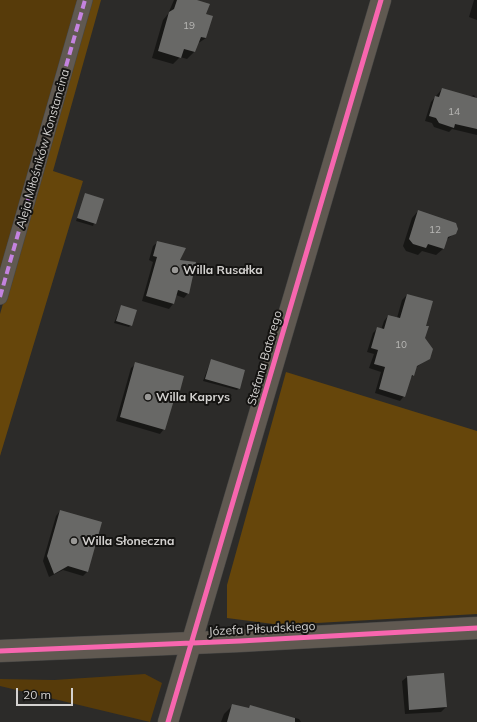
<!DOCTYPE html>
<meta charset="utf-8">
<style>
body{margin:0}
#map{position:relative;width:477px;height:722px;overflow:hidden;background:#2c2b29;font-family:Mulish,sans-serif}
canvas{display:block}
.scale{position:absolute;left:16px;top:688px;width:57px;height:18px;box-sizing:border-box;border:2px solid #d4d2d0;border-top:0;padding-left:5px;font-size:12px;line-height:14px;white-space:nowrap;color:#d4d2d0;-webkit-text-stroke:3px #151412;paint-order:stroke}
</style>
<div id="map">
<canvas width="477" height="722"></canvas>
<div class="scale">20 m</div>
</div>
<script>
const c = document.querySelector('canvas').getContext('2d');
c.lineJoin = 'round';
function paint(path, color) { c.fillStyle = color; c.fill(path, 'evenodd'); }
const toPath = rows => new Path2D(rows.map(r => 'M' + r).join(''));
function strokePath(path, color, width, dash) { c.strokeStyle = color; c.lineWidth = width; c.lineCap = dash ? 'butt' : 'round'; c.setLineDash(dash || []); c.stroke(path); }
function label(font, color, halo, rows, align = 'center') {
  c.font = font + ' Mulish,sans-serif'; c.lineWidth = 4; c.setLineDash([]); c.textBaseline = 'middle'; c.strokeStyle = halo; c.fillStyle = color; for (const [text, x, y, turn = 0] of rows) {
    c.save(); c.translate(x, y); c.rotate((+turn || 0) * Math.PI / 180); c.textAlign = isNaN(turn) ? turn : align; if (halo) c.strokeText(text, 0, 0); c.fillText(text, 0, 0); c.restore();
  }
}
paint(toPath([
 [0,0,81,0,0,281],
 [145,674,162,683,150,722,0,686,0,679,54,680]
]), '#573b0a');
paint(toPath([
 [90,0,101,0,53,171,83,181,0,456,0,314],
 [286,372,477,431,477,614,281,625,227,618,227,585]
]), '#66460b');
paint(toPath([
 [174,0,194,0,205,15,206,38,197,44,194,52,187,59,180,57,173,64,152,58,163,20,168,14],
 [474,0,477,0,477,20,469,17],
 [442,89,469,97,474,95,477,100,477,135,452,129,449,132,434,127,432,123,425,121,431,102],
 [86,194,103,200,93,226,76,221],
 [418,211,455,233,445,241,443,249,436,255,422,251,418,255,406,251,403,246,412,218],
 [158,242,179,261,188,293,184,298,176,295,173,304,169,309,142,301,153,262,149,260,153,246],
 [407,295,425,326,424,338,430,358,415,368,414,375,409,379,404,396,400,401,375,393,381,372,369,368,374,354,367,352,373,333,377,329,381,330,384,321,388,316,397,318,402,300],
 [121,306,131,325,129,327,114,323],
 [211,360,239,388,237,390,203,381],
 [136,364,179,390,174,395,164,429,160,434,116,421,131,368],
 [60,511,87,572,83,576,63,570,49,577,43,561,56,516],
 [407,677,446,707,441,712,405,714,402,681],
 [233,705,248,709,251,706,299,719,301,722,221,722,224,714]
]), '#0007');
paint(toPath([
 [177,0,197,0,210,4,206,14,213,16,206,38,201,37,195,52,184,49,181,58,158,51,169,12,174,9],
 [442,88,477,98,477,129,455,124,454,128,439,123,436,118,429,116,435,96,439,97],
 [85,193,104,199,96,224,77,218],
 [418,210,456,223,458,229,456,234,448,237,444,249,428,244,426,248,413,244,409,239],
 [157,241,186,248,180,260,196,262,189,294,178,290,174,304,146,296,157,257,153,256],
 [407,294,433,301,426,326,429,326,425,338,433,349,430,359,417,366,414,376,412,375,405,397,379,389,385,367,374,364,378,350,371,348,377,327,384,329,388,315,400,318],
 [121,305,137,310,132,326,116,321],
 [211,359,245,370,240,389,205,379],
 [135,362,184,376,180,391,177,390,165,430,120,417],
 [60,510,102,522,88,572,68,566,54,574,47,556],
 [444,673,447,707,409,710,407,676],
 [232,704,249,708,250,705,295,718,295,722,227,722]
]), '#686866');
const pedestrian = toPath([
 [0,297,85,0]
]);
const minor = toPath([
 [168,722,381,0]
]);
const tertiary = toPath([
 [0,651,240,641,477,628]
]);
strokePath(pedestrian, '#464645', 16);
strokePath(minor, '#464645', 21);
strokePath(tertiary, '#464645', 23);
strokePath(pedestrian, '#605951', 15);
strokePath(minor, '#605951', 20);
strokePath(tertiary, '#605951', 22);
strokePath(toPath([
 [0,297,85,0]
]), '#c483df', 4, [8, 4]);
strokePath(toPath([
 [0,651,240,641,477,628],
 [168,722,381,0]
]), '#f766af', 5);
for (const [x, y, r, color] of [
 [175,270,4,"#999896"],
 [148,397,4,"#999896"],
 [74,541,4,"#999896"]
]) { const dot = new Path2D(); dot.arc(x, y, r, 0, 2 * Math.PI); c.fillStyle = color; c.fill(dot); strokePath(dot, '#151412', 1.5); }
label('10px', '#b9b8b6', null, [
 ["19",189,26],
 ["14",454,112],
 ["12",435,230],
 ["10",401,345]
]);
label('12px', '#d4d2d0', '#151412', [
 ["Aleja Miłośników Konstancina",43,149,-74],
 ["Stefana Batorego",265,358,-74],
 ["Józefa Piłsudskiego",262,629,-3]
]);
label('bold 12px', '#d4d2d0', '#151412', [
 ["Willa Rusałka",183,270],
 ["Willa Kaprys",156,397],
 ["Willa Słoneczna",82,541]
], 'left');
</script>
